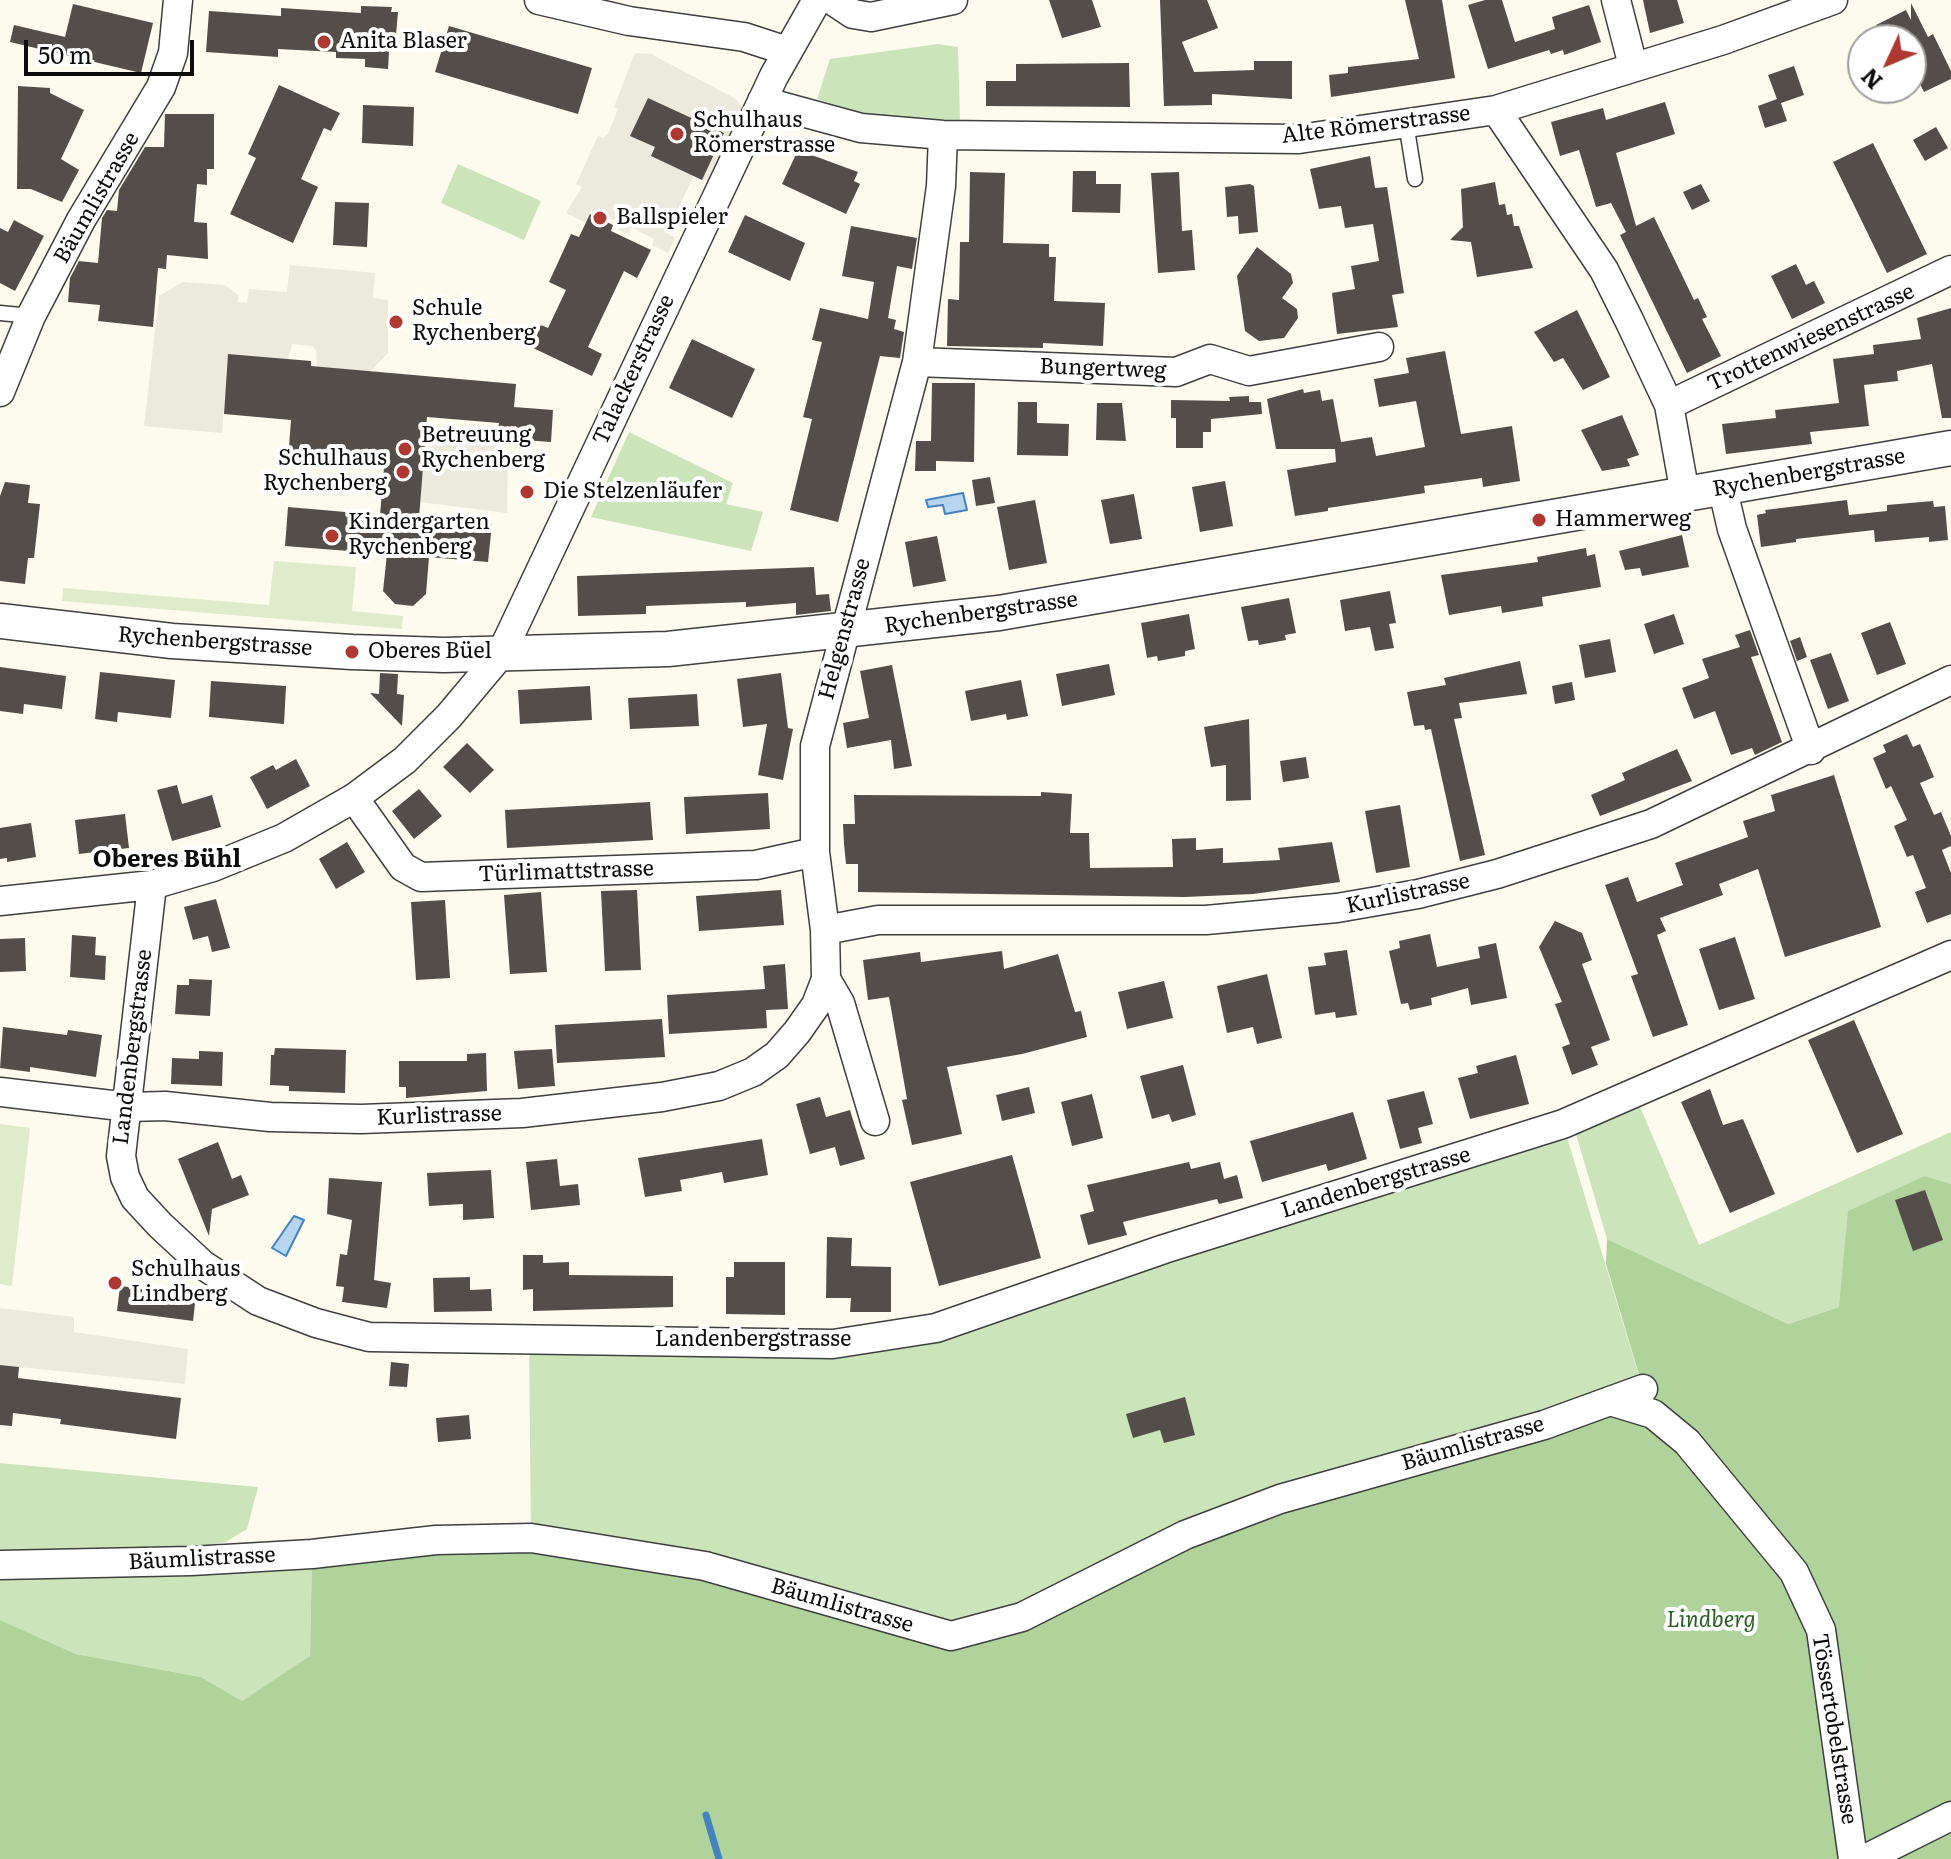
<!DOCTYPE html>
<meta charset="utf-8">
<style>
body{margin:0}
#map{position:relative;width:1951px;height:1859px;overflow:hidden;background:#fdfbed;font-family:Literata,serif}
canvas{display:block}
.north{position:absolute;left:1847px;top:24px;width:80px;height:80px;box-sizing:border-box;background:#fff;border:2px solid #9e9e9e;border-radius:50%;rotate:226deg;font-size:22px;font-weight:700;line-height:32px;text-align:center;color:#0c0c0c}
.north::after{content:'';display:block;margin:auto;width:28px;height:36px;background:#ae3832;clip-path:polygon(50% 0,100% 100%,50% 72%,0 100%)}
.scale{position:absolute;left:24px;top:40px;width:170px;height:36px;box-sizing:border-box;border:4px solid #0c0c0c;border-top:0;padding-left:10px;font-size:24px;line-height:28px;white-space:nowrap;color:#0c0c0c;-webkit-text-stroke:6px #fff;paint-order:stroke}
</style>
<div id="map">
<canvas width="1951" height="1859"></canvas>
<div class="north">N</div>
<div class="scale">50 m</div>
</div>
<script>
const c = document.querySelector('canvas').getContext('2d');
c.lineJoin = 'round';
function paint(path, color) { c.fillStyle = color; c.fill(path, 'evenodd'); }
const toPath = rows => new Path2D(rows.map(r => 'M' + r).join(''));
function strokePath(path, color, width, dash) { c.strokeStyle = color; c.lineWidth = width; c.lineCap = dash ? 'butt' : 'round'; c.setLineDash(dash || []); c.stroke(path); }
function label(font, color, halo, rows, align = 'center') {
  c.font = font + ' Literata,serif'; c.lineWidth = 8; c.setLineDash([]); c.textBaseline = 'middle'; c.strokeStyle = halo; c.fillStyle = color; for (const [text, x, y, turn = 0] of rows) {
    c.save(); c.translate(x, y); c.rotate((+turn || 0) * Math.PI / 180); c.textAlign = isNaN(turn) ? turn : align; if (halo) c.strokeText(text, 0, 0); c.fillText(text, 0, 0); c.restore();
  }
}
paint(toPath([
 [938,44,958,47,960,121,864,114,817,99,830,59],
 [458,164,541,201,524,240,441,203],
 [629,432,733,483,726,504,763,512,751,551,591,517],
 [1638,1102,1699,1245,1951,1132,1951,1184,1925,1176,1839,1307,1788,1324,1607,1239,1575,1131],
 [1563,1124,1643,1389,968,1633,531,1538,529,1339,936,1328],
 [0,1463,258,1487,247,1529,226,1542,198,1548,312,1554,310,1657,242,1701,201,1677,76,1654,0,1620]
]), '#cce4ba');
paint(toPath([
 [1925,1176,1951,1184,1951,1859,0,1859,0,1620,76,1654,201,1677,242,1701,310,1656,312,1554,531,1538,951,1636,1185,1535,1643,1388,1606,1264,1607,1239,1788,1324,1839,1307,1848,1211]
]), '#afd39b');
paint(toPath([
 [274,561,356,567,352,611,403,616,402,629,62,601,63,588,269,605],
 [0,1124,30,1128,12,1286,0,1284]
]), '#deeccb');
paint(toPath([
 [635,53,651,54,736,99,742,107,743,117,712,184,694,175,667,233,675,238,668,253,652,245,654,239,632,228,628,234,619,230,622,223,592,210,586,223,566,213,582,187,576,184,598,136,603,138,609,132,614,119,618,109,614,107],
 [648,98,724,133,677,168,652,156,655,147,631,135],
 [290,265,375,273,373,298,388,300,388,353,370,372,317,367,316,350,312,346,292,344,288,359,228,354,222,433,144,426,159,296,183,282,225,285,238,295,238,302,247,303,249,289,287,292],
 [434,432,446,440,461,433,492,435,508,460,507,513,420,502,424,458,430,459],
 [0,1308,74,1317,74,1332,188,1349,185,1384,0,1365]
]), '#ece9dd');
const water = toPath([
 [963,493,967,510,945,514,943,505,928,507,926,500,963,493],
 [294,1216,304,1220,286,1256,272,1248,294,1216]
]);
paint(water, '#b7d5ef');
strokePath(water, '#4583bf', 2);
strokePath(toPath([
 [706,1815,719,1859]
]), '#4583bf', 7);
paint(toPath([
 [1049,0,1092,0,1101,27,1062,38],
 [1160,0,1207,0,1218,28,1182,42,1194,72,1254,70,1254,61,1292,61,1292,99,1212,94,1212,105,1164,106],
 [1405,0,1442,0,1455,78,1331,97,1329,75,1348,73,1348,67,1419,59],
 [1485,0,1502,0,1515,42,1555,29,1552,17,1589,5,1601,42,1564,55,1563,50,1551,54,1549,50,1488,69,1468,5],
 [1643,0,1677,0,1684,23,1650,33],
 [1911,3,1928,37,1933,34,1951,71,1951,79,1924,92,1917,78,1911,81,1911,40,1872,40,1881,36,1876,25,1906,10,1911,20],
 [73,4,153,23,141,73,10,42,14,25,65,37],
 [361,6,392,7,391,12,398,12,396,35,390,35,388,69,365,67,365,59,336,58,336,52,278,49,278,57,206,52,209,11,281,16,281,8,361,13],
 [449,26,592,68,578,114,435,72],
 [1129,63,1130,107,986,106,986,81,1016,81,1016,64],
 [1794,66,1804,95,1781,103,1787,121,1765,128,1758,106,1777,99,1768,75],
 [279,85,340,113,331,131,324,128,301,179,318,187,293,243,230,214,256,158,248,154],
 [18,86,50,88,50,93,84,110,61,159,79,170,62,202,31,189,17,189],
 [648,98,724,133,702,180,651,156,655,147,630,136],
 [1665,102,1675,134,1616,153,1636,226,1654,217,1694,300,1698,298,1707,317,1702,319,1721,356,1687,373,1620,235,1626,232,1611,203,1596,207,1579,150,1560,156,1551,122,1603,108,1606,120],
 [363,105,414,107,413,146,362,143],
 [165,114,214,114,214,169,207,169,207,185,197,184,194,222,207,223,208,259,167,255,166,269,158,268,153,327,98,321,100,305,68,302,70,278,79,261,98,263,102,218,107,210,117,211,119,190,145,147,164,147],
 [1936,127,1948,148,1925,161,1913,140],
 [1873,143,1927,254,1887,273,1833,162],
 [798,150,858,172,854,181,860,184,846,214,782,184],
 [1370,156,1375,188,1387,187,1404,293,1392,295,1398,327,1337,334,1332,293,1355,289,1351,266,1379,261,1373,224,1345,228,1341,206,1319,209,1310,169],
 [1073,171,1096,171,1096,184,1121,184,1120,213,1072,212],
 [970,172,1005,173,1003,243,1049,244,1049,257,1056,257,1054,301,1105,303,1103,346,1043,343,1043,348,947,346,948,299,959,300,960,242,969,242],
 [1179,172,1182,231,1192,230,1195,270,1158,273,1151,173],
 [1495,182,1499,205,1505,204,1507,215,1512,214,1514,226,1519,226,1533,268,1477,277,1471,242,1450,240,1463,227,1461,189],
 [1250,184,1254,186,1258,232,1239,234,1238,216,1227,217,1225,187],
 [1701,184,1710,201,1692,210,1683,192],
 [335,202,369,203,367,247,333,245],
 [590,214,613,225,611,231,651,250,637,278,624,271,588,347,602,354,592,376,531,347,541,325,548,328,566,290,549,282,571,234,579,237],
 [745,215,805,243,790,281,728,252],
 [14,220,44,236,15,291,0,283,0,228,8,232],
 [851,226,917,238,912,269,897,266,888,318,896,320,894,329,904,332,900,358,880,356,838,522,790,510,812,419,803,417,822,342,812,340,820,308,868,319,874,282,842,276],
 [1257,247,1291,274,1293,283,1282,298,1297,309,1298,318,1284,338,1259,341,1245,331,1237,276],
 [1796,264,1806,285,1814,281,1825,303,1792,319,1771,276],
 [1951,308,1951,418,1942,418,1932,364,1897,371,1898,381,1864,385,1869,426,1810,432,1812,444,1726,454,1722,424,1776,418,1775,410,1839,403,1833,359,1874,354,1873,345,1921,339,1917,318],
 [1577,310,1610,377,1583,390,1563,358,1554,362,1534,332],
 [692,339,755,369,732,418,669,388],
 [1445,351,1461,434,1512,426,1520,481,1483,487,1482,478,1424,486,1425,493,1328,508,1328,511,1295,516,1287,470,1336,462,1335,449,1276,449,1267,399,1303,389,1304,393,1320,390,1322,401,1333,399,1341,442,1372,437,1376,456,1425,447,1416,401,1379,407,1374,379,1409,373,1406,358],
 [228,354,311,361,311,366,516,384,514,407,553,410,551,442,497,438,499,423,427,417,419,518,492,524,488,562,429,557,426,594,413,606,395,604,383,591,387,554,285,546,288,507,380,515,384,468,288,460,291,420,224,414],
 [932,383,975,383,974,462,936,461,936,471,915,471,916,441,931,441],
 [1249,396,1249,402,1261,402,1262,414,1211,419,1211,432,1203,432,1203,448,1176,448,1176,418,1171,418,1171,400,1230,401,1229,397],
 [1018,402,1037,402,1037,423,1069,424,1068,456,1017,455],
 [1097,403,1122,403,1126,441,1096,440],
 [1622,415,1639,455,1627,459,1630,466,1602,471,1581,430],
 [990,477,995,503,976,506,972,480],
 [1225,481,1233,526,1200,532,1192,487],
 [5,482,30,485,28,503,40,504,34,558,28,558,25,584,0,581,0,496],
 [1134,494,1142,539,1110,544,1101,500],
 [1035,500,1047,563,1009,570,997,507],
 [1847,500,1849,515,1887,511,1887,505,1933,501,1934,507,1945,506,1948,540,1929,542,1929,537,1875,542,1874,530,1796,539,1796,542,1761,547,1757,515,1766,513,1765,510],
 [1682,535,1689,567,1642,576,1640,568,1625,570,1619,551],
 [937,536,946,581,913,587,905,542],
 [1586,548,1587,556,1595,554,1601,587,1542,597,1543,606,1502,613,1501,606,1449,615,1441,575,1538,562,1537,557],
 [814,567,816,595,829,594,831,611,796,615,796,603,746,607,746,602,646,606,646,614,578,616,577,576],
 [1390,591,1396,623,1389,624,1394,648,1375,651,1370,627,1345,631,1340,600],
 [1289,598,1296,633,1285,635,1286,640,1259,645,1258,640,1248,641,1241,607],
 [1189,614,1195,649,1185,651,1185,656,1158,661,1157,656,1147,658,1141,623],
 [1674,614,1684,644,1654,654,1644,624],
 [1890,622,1906,664,1877,675,1861,633],
 [1750,630,1759,655,1751,657,1782,742,1755,755,1752,748,1731,755,1715,711,1694,719,1682,688,1709,678,1702,659,1740,647,1735,635],
 [1800,637,1807,657,1797,661,1790,641],
 [1610,639,1616,672,1585,678,1579,645],
 [1831,653,1849,701,1828,709,1810,660],
 [1520,661,1527,694,1459,703,1462,718,1454,719,1485,855,1460,861,1431,729,1425,730,1424,725,1414,726,1407,692,1446,685,1444,678],
 [1109,664,1115,695,1062,706,1056,674],
 [892,665,912,766,894,769,891,740,847,748,843,723,869,718,860,671],
 [0,667,66,676,62,709,24,704,23,714,0,711],
 [100,672,175,680,171,718,118,712,117,722,95,719],
 [380,673,398,674,397,694,404,695,402,726,370,693,379,694],
 [781,673,788,728,793,729,783,780,758,775,767,724,743,727,737,679],
 [1021,680,1028,716,1007,720,1006,714,971,721,965,691],
 [211,681,286,686,284,724,209,717],
 [1572,682,1575,700,1555,704,1552,686],
 [590,686,592,720,520,724,518,690],
 [697,694,699,726,630,729,628,698],
 [1249,719,1251,800,1226,801,1226,765,1211,767,1204,727],
 [1907,734,1913,747,1920,744,1934,777,1920,783,1934,815,1941,812,1951,836,1951,846,1942,850,1951,873,1951,914,1927,923,1915,892,1926,888,1913,855,1907,857,1894,826,1907,820,1891,786,1886,789,1873,758,1886,752,1883,745],
 [467,743,494,770,470,793,443,767],
 [1677,749,1692,781,1600,816,1591,795,1625,780,1622,773],
 [1306,757,1309,778,1283,782,1280,761],
 [296,759,310,786,267,809,250,777,273,765,276,770],
 [1834,775,1881,927,1785,957,1758,869,1719,884,1723,895,1660,918,1666,931,1657,935,1688,1025,1653,1037,1631,976,1638,974,1605,885,1628,877,1637,902,1683,885,1675,863,1748,837,1743,821,1775,811,1771,795],
 [177,785,182,804,212,795,221,827,172,841,157,790],
 [419,789,442,816,414,839,392,811],
 [1041,792,1072,794,1070,833,1089,833,1090,868,1173,867,1172,839,1196,838,1196,850,1223,848,1223,863,1280,860,1278,848,1332,842,1340,882,1253,894,1185,897,858,892,858,864,846,864,844,844,843,824,855,824,854,795,1041,796],
 [768,793,770,829,686,834,684,797],
 [650,802,653,840,507,848,505,810],
 [1400,805,1410,867,1376,873,1365,811],
 [125,814,129,848,79,854,75,820],
 [31,823,36,857,7,862,7,858,0,859,0,828],
 [347,842,365,872,336,889,319,859],
 [637,890,641,970,605,971,601,891],
 [781,890,784,925,699,931,696,896],
 [541,892,547,972,510,974,504,895],
 [216,899,230,948,212,952,208,936,193,940,184,907],
 [445,900,450,978,416,980,411,902],
 [1555,921,1582,933,1592,960,1582,964,1610,1040,1591,1047,1598,1065,1572,1075,1562,1047,1570,1044,1555,1004,1562,1002,1539,947],
 [1430,934,1437,967,1480,958,1478,947,1496,943,1507,998,1471,1005,1468,988,1431,998,1432,1005,1410,1010,1408,1003,1401,1004,1389,951,1400,948,1399,941],
 [72,935,96,937,95,955,106,956,105,980,70,977],
 [1735,937,1755,999,1719,1010,1699,949],
 [25,938,26,971,0,972,0,939],
 [1347,950,1357,1015,1336,1018,1335,1012,1315,1015,1308,967,1326,965,1324,953],
 [1002,951,1004,969,1058,954,1075,1012,1081,1011,1087,1037,1022,1054,947,1067,962,1134,912,1145,902,1100,907,1099,889,997,868,1000,863,960,920,952,921,962],
 [785,964,788,1009,766,1010,767,1028,669,1034,667,995,765,989,763,966],
 [1267,974,1282,1038,1257,1044,1253,1027,1227,1033,1217,986],
 [189,979,212,980,210,1016,175,1014,177,985,189,985],
 [1164,981,1173,1018,1127,1029,1118,992],
 [662,1019,665,1057,557,1063,555,1025],
 [1854,1020,1903,1134,1857,1153,1808,1040],
 [3,1027,67,1035,68,1030,102,1035,96,1077,30,1067,30,1072,0,1068],
 [275,1048,346,1050,345,1093,289,1091,289,1086,270,1085,271,1055,274,1055],
 [552,1049,555,1086,518,1089,514,1051],
 [199,1051,223,1052,222,1086,171,1084,172,1058,199,1059],
 [486,1053,487,1091,406,1098,406,1087,399,1087,399,1061,467,1061,467,1054],
 [1516,1055,1529,1104,1470,1119,1458,1078,1478,1073,1476,1066],
 [1183,1065,1196,1115,1172,1122,1169,1114,1152,1119,1140,1076],
 [1029,1087,1035,1113,1002,1121,996,1095],
 [1710,1089,1723,1125,1743,1119,1775,1194,1730,1213,1681,1102],
 [1424,1091,1433,1124,1418,1128,1422,1143,1400,1149,1387,1100],
 [1092,1094,1103,1138,1072,1146,1061,1102],
 [820,1097,826,1117,850,1110,865,1159,840,1166,835,1147,810,1154,796,1104],
 [1353,1112,1367,1159,1328,1171,1326,1164,1262,1182,1250,1141],
 [762,1139,768,1175,724,1183,722,1172,680,1180,682,1191,645,1197,638,1158],
 [218,1142,232,1179,241,1175,249,1195,212,1209,209,1236,178,1159],
 [1012,1155,1041,1258,939,1286,910,1182],
 [557,1159,560,1186,578,1184,580,1205,531,1210,526,1162],
 [1189,1162,1191,1169,1220,1162,1224,1179,1237,1175,1243,1198,1219,1204,1217,1199,1123,1222,1127,1235,1088,1245,1080,1215,1094,1211,1087,1185],
 [491,1170,494,1218,463,1220,463,1204,429,1206,427,1173],
 [329,1178,382,1182,374,1280,391,1283,387,1308,342,1302,344,1287,336,1286,340,1254,347,1255,352,1220,327,1214],
 [1925,1190,1943,1240,1913,1251,1895,1200],
 [827,1237,852,1238,851,1266,891,1267,891,1312,850,1312,851,1298,826,1298],
 [523,1255,543,1255,543,1263,569,1262,569,1275,673,1276,673,1307,533,1311,533,1289,523,1290],
 [734,1262,785,1262,785,1315,726,1314,726,1277,734,1277],
 [470,1277,470,1290,491,1289,492,1311,434,1312,433,1278],
 [120,1286,196,1295,193,1321,117,1311],
 [391,1362,409,1364,407,1387,389,1386],
 [0,1365,19,1367,18,1378,181,1398,176,1439,60,1424,61,1419,13,1413,12,1426,0,1425],
 [1185,1397,1195,1435,1164,1443,1160,1430,1133,1438,1126,1414],
 [469,1415,471,1439,438,1442,436,1418]
]), '#544e4a');
const service = toPath([
 [1406,123,1415,179],
 [0,313,31,316]
]);
const minor = toPath([
 [539,0,629,21,744,37,787,51],
 [832,0,853,14,871,17,953,0],
 [1616,0,1633,66],
 [762,101,861,128,943,135,1299,139,1496,110,1723,40,1833,0],
 [1496,110,1604,270,1629,320,1669,405,1685,494],
 [917,362,1176,372,1210,359,1249,371,1379,347],
 [0,392,31,316,81,220,161,87,173,53,178,0],
 [1669,405,1951,270],
 [1723,490,1732,529,1811,750],
 [354,798,403,867,421,877,756,865,815,852],
 [152,885,121,1156,125,1177,135,1198,160,1225,203,1265,258,1301,316,1323,369,1337,833,1344,936,1328,1164,1249,1563,1124,1951,955],
 [0,901,152,885,213,867,284,838,354,798,405,760,449,716,501,654,774,76,817,0],
 [825,930,878,920,1206,920,1337,908,1418,894,1497,874,1651,824,1951,680],
 [0,1092,129,1107,165,1106,270,1117,361,1119,522,1113,662,1097,719,1086,753,1072,777,1055,797,1032,816,1005,826,979],
 [875,1121,840,1003,826,979,825,930,815,852,815,746,917,362,941,186,943,135],
 [1610,1401,1653,1414,1687,1442,1794,1572,1821,1630,1853,1859],
 [0,1565,191,1561,312,1554,436,1540,531,1538,705,1566,951,1636,1022,1617,1185,1535,1280,1499,1544,1425,1643,1389],
 [1865,1859,1951,1816]
]);
const tertiary = toPath([
 [0,621,172,641,352,652,444,655,668,649,999,613,1951,448]
]);
strokePath(service, '#3f3f3f', 17);
strokePath(minor, '#3f3f3f', 31);
strokePath(tertiary, '#3f3f3f', 37);
strokePath(service, '#fff', 14);
strokePath(minor, '#fff', 28);
strokePath(tertiary, '#fff', 34);
for (const [x, y, r, color] of [
 [324,42,8,"#ae3832"],
 [677,134,8,"#ae3832"],
 [600,218,8,"#ae3832"],
 [396,322,8,"#ae3832"],
 [405,449,8,"#ae3832"],
 [403,472,8,"#ae3832"],
 [527,492,8,"#ae3832"],
 [1539,520,8,"#ae3832"],
 [332,536,8,"#ae3832"],
 [352,652,8,"#ae3832"],
 [115,1283,8,"#ae3832"]
]) { const dot = new Path2D(); dot.arc(x, y, r, 0, 2 * Math.PI); c.fillStyle = color; c.fill(dot); strokePath(dot, '#fff', 3); }
label('22px', '#0c0c0c', '#fff', [
 ["Anita Blaser",340,42],
 ["Schulhaus",693,121],
 ["Römerstrasse",693,146],
 ["Ballspieler",616,218],
 ["Schule",412,309],
 ["Rychenberg",412,334],
 ["Betreuung",421,436],
 ["Rychenberg",421,461],
 ["Schulhaus",387,459,"right"],
 ["Rychenberg",387,484,"right"],
 ["Die Stelzenläufer",543,492],
 ["Hammerweg",1555,520],
 ["Kindergarten",348,523],
 ["Rychenberg",348,548],
 ["Oberes Büel",368,652],
 ["Schulhaus",131,1270],
 ["Lindberg",131,1295]
], 'left');
label('22px', '#0c0c0c', '#fff', [
 ["Alte Römerstrasse",1376,125,-7],
 ["Bäumlistrasse",97,198,-60],
 ["Trottenwiesenstrasse",1811,338,-25],
 ["Bungertweg",1103,369,2],
 ["Talackerstrasse",634,370,-65],
 ["Rychenbergstrasse",1809,473,-10],
 ["Rychenbergstrasse",981,613,-8],
 ["Helgenstrasse",845,629,-75],
 ["Rychenbergstrasse",215,642,4],
 ["Türlimattstrasse",566,872,-2],
 ["Kurlistrasse",1408,894,-12],
 ["Landenbergstrasse",133,1047,-83],
 ["Kurlistrasse",439,1116,-2],
 ["Landenbergstrasse",1376,1183,-17],
 ["Landenbergstrasse",753,1340],
 ["Bäumlistrasse",1473,1444,-16],
 ["Bäumlistrasse",202,1559,-3],
 ["Bäumlistrasse",842,1606,16],
 ["Tössertobelstrasse",1834,1729,81]
]);
label('italic 22px', '#2a5d23', '#fff', [
 ["Lindberg",1711,1621]
]);
label('bold 24px', '#0c0c0c', '#fff', [
 ["Oberes Bühl",167,860]
]);
</script>
